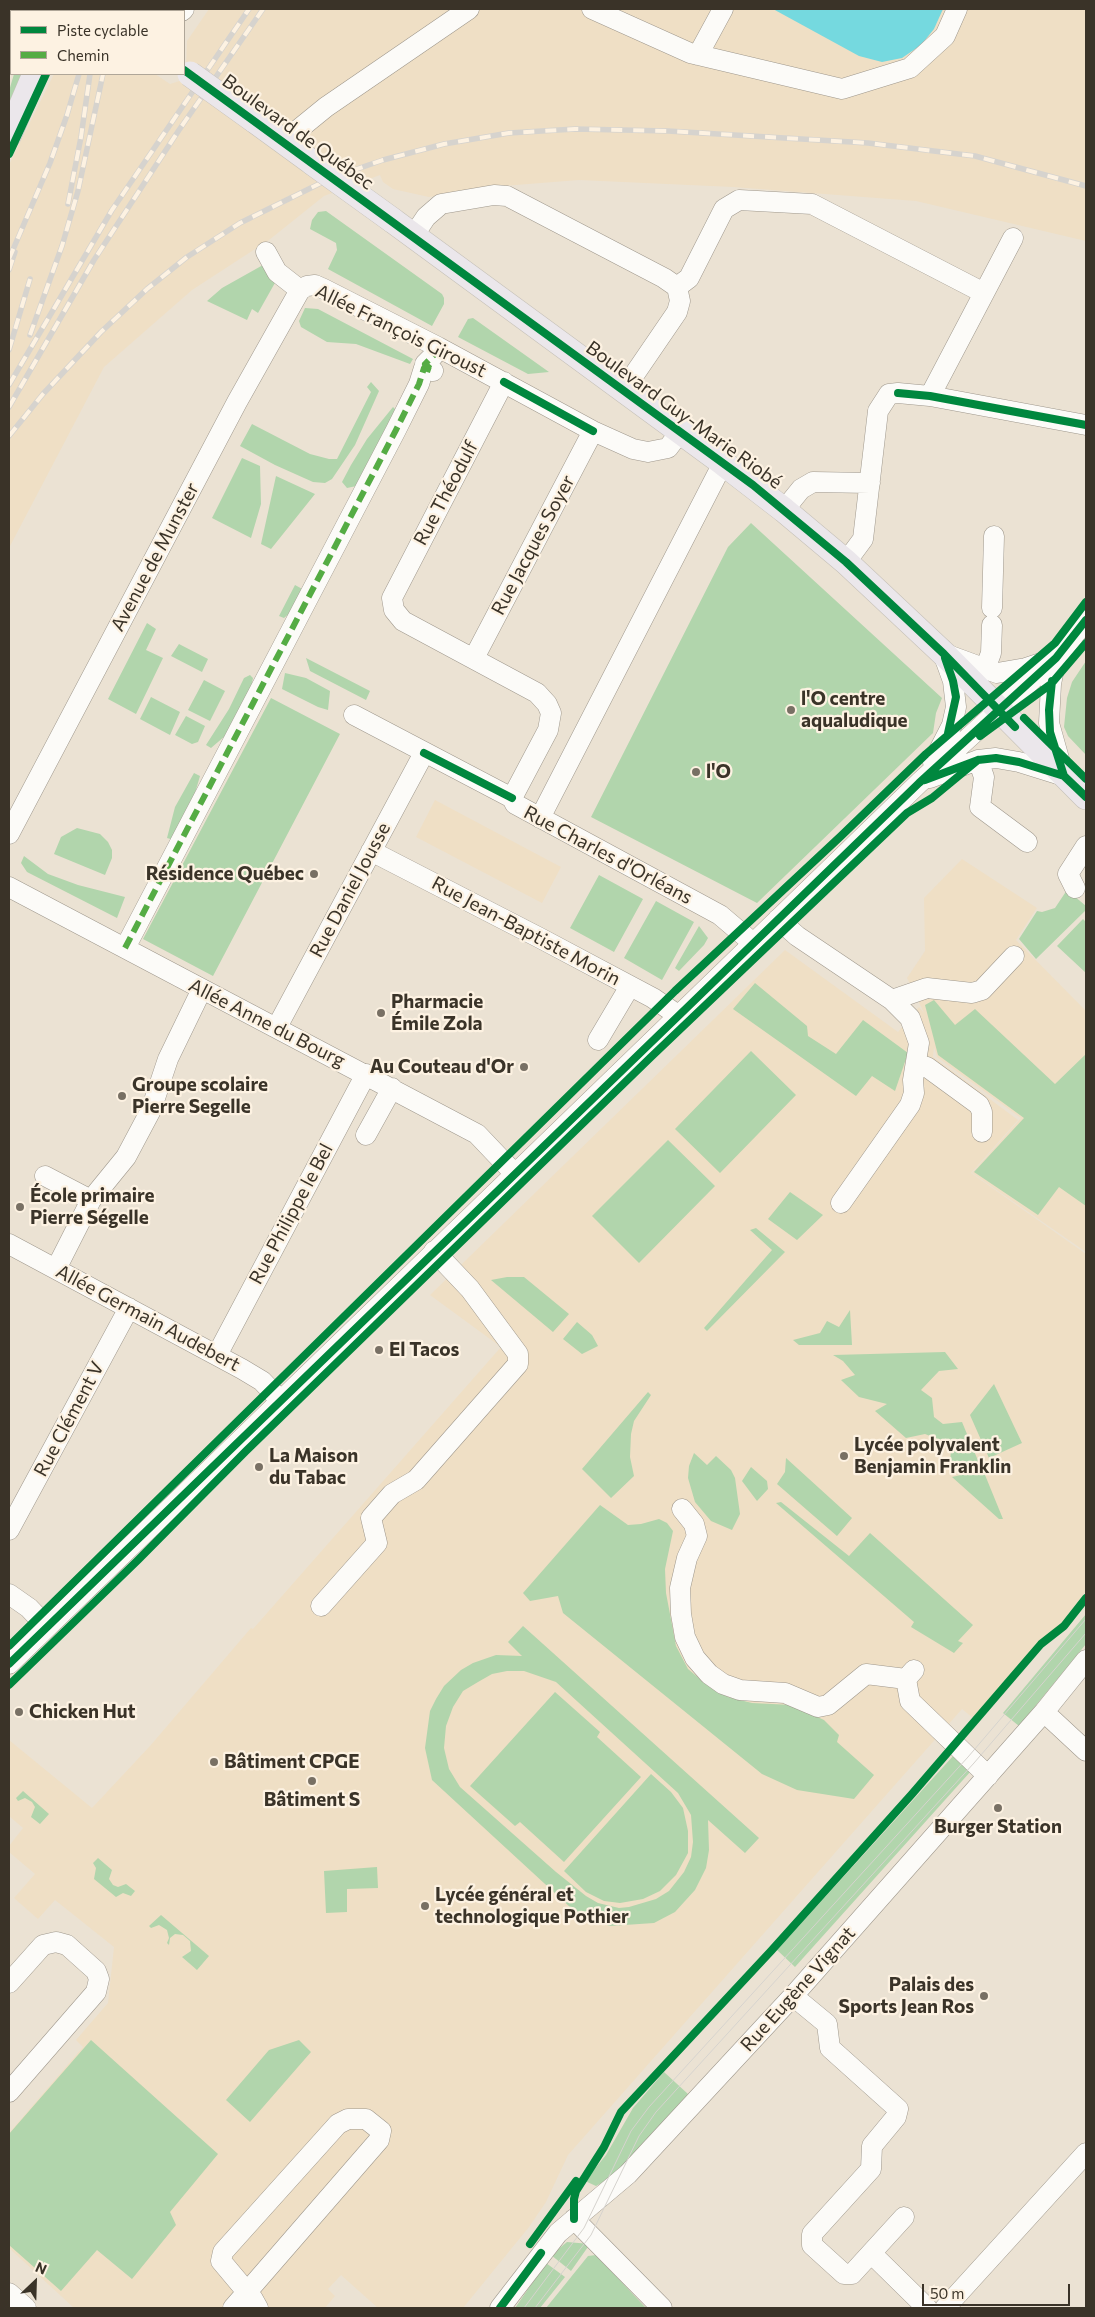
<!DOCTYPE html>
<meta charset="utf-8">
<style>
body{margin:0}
#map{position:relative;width:1095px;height:2317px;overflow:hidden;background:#ebe2d3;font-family:Commissioner,sans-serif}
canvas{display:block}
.frame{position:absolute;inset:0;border:10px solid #3a3328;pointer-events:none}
.legend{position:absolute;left:10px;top:10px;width:175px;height:65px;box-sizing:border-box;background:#fdf2e2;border:1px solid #afa698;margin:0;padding:6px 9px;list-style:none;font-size:15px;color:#3a3328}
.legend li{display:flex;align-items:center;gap:10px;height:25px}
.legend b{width:25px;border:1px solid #afa698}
.north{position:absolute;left:10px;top:2257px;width:50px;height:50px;-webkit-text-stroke:4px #fdf2e2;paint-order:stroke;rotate:24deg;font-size:14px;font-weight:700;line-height:20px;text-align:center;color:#3a3328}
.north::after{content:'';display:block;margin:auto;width:18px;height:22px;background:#3a3328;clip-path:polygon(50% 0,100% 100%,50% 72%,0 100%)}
.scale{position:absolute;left:922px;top:2284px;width:148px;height:22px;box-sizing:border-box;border:2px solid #3a3328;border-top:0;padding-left:6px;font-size:15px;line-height:18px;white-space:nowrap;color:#3a3328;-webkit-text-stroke:4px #fdf2e2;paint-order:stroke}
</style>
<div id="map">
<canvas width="1095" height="2317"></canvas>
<div class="frame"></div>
<ul class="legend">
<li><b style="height:6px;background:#00873e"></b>Piste cyclable</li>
<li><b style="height:6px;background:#55ac44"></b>Chemin</li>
</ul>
<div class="north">N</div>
<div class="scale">50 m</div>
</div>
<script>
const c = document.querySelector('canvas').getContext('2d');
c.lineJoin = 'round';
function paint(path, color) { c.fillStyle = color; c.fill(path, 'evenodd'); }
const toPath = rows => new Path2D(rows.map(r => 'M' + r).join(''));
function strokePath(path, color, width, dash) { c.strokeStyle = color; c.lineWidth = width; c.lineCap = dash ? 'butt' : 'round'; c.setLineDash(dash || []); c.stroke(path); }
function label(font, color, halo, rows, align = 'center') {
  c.font = font + ' Commissioner,sans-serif'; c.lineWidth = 4.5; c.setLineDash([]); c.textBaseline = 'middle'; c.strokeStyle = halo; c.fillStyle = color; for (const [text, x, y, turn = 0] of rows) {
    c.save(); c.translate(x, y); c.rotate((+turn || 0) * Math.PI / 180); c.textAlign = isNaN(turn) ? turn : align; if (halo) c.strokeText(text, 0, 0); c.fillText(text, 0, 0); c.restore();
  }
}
paint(toPath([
 [209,9,1086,9,1086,241,916,201,733,187,579,180,503,186,429,197,393,189,383,182,380,175,324,196,269,240,192,290,104,367,9,548,9,165,54,74,155,74,170,84,189,78,186,68,187,41],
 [435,800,561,867,542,903,416,837],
 [962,859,1037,908,1016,940,1086,1011,1086,1252,972,1173,1021,1118,937,1057,934,1047,933,1057,1018,1120,971,1173,1086,1254,1086,1591,1058,1628,1038,1643,973,1718,962,1709,568,2155,546,2202,529,2227,463,2308,378,2308,341,2275,328,2289,335,2296,325,2308,74,2308,9,2248,9,2133,83,2047,76,2040,108,2003,114,1947,55,1900,38,1919,14,1898,35,1874,9,1852,9,1846,23,1828,9,1816,9,1740,92,1808,150,1746,251,1628,253,1629,501,1347,430,1295,785,950,898,1032,919,1007,924,1013,907,978,925,951,924,898]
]), '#efdfc5');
paint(toPath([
 [14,74,23,74,9,111,9,91],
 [326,211,442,294,444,298,444,304,432,326,328,269,337,250,336,243,310,229,312,220,318,212],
 [263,265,276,281,258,313,252,309,247,320,207,301,222,288],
 [305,308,318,309,413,359,410,364,356,344,327,342,301,327,299,321],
 [473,318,549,372,528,374,458,337,468,319],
 [371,382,379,391,355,445,332,479,325,483,313,482,275,465,240,446,252,424,310,454,329,459,337,459,371,392,367,387],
 [393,407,397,411,361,485,347,488,342,482,351,465,367,439],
 [242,458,260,466,261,504,251,538,212,518],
 [276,476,315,494,271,549,261,544],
 [751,523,942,698,936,713,933,733,757,903,591,817,728,547],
 [295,585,306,591,291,612,284,618,279,616],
 [147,623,156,629,146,650,163,658,136,714,108,699],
 [179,644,208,659,202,672,171,656],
 [306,658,370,691,366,700,310,671],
 [1086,661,1086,755,1068,736,1064,727,1067,698,1072,682],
 [285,673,306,678,330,691,328,710,318,707,282,689],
 [250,675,253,678,249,699,225,736,211,748,206,745,229,709,244,678],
 [204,680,225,691,210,721,188,710],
 [151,697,180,712,170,735,140,719],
 [271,698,340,734,213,976,143,939],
 [186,716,205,726,198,742,192,744,175,735],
 [194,773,200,776,193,800,174,840,167,838,175,807],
 [77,828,100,834,108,842,112,850,112,858,105,875,54,854,61,837],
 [24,856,48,874,78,885,125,897,117,918,27,872,21,863],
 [599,875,643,899,614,952,570,928],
 [1067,890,1086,906,1086,910,1036,959,1019,939,1037,911,1042,912,1055,908],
 [656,901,694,922,662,980,624,958],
 [1083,919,1086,922,1086,973,1057,946],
 [699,926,708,938,704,945,679,971,675,968],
 [755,983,807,1026,808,1036,836,1054,863,1020,908,1053,895,1091,872,1076,856,1096,733,1009],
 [934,1000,955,1025,975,1009,1055,1084,1086,1054,1086,1206,1059,1187,1038,1215,974,1172,1024,1118,938,1055,925,1005],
 [751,1051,796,1095,720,1173,675,1129],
 [668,1140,715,1186,639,1263,592,1216],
 [790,1192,823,1215,797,1240,768,1219],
 [756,1228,785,1252,707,1331,704,1328,772,1250,750,1230],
 [507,1277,524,1277,569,1314,553,1332,491,1280],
 [850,1310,852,1345,799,1345,793,1340,820,1333,827,1321,839,1327],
 [577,1322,592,1335,598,1346,582,1354,563,1339],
 [945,1352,958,1369,939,1371,921,1390,932,1398,934,1417,943,1424,962,1422,979,1463,950,1471,951,1444,925,1434,906,1438,875,1411,887,1404,859,1397,841,1380,855,1375,843,1361,833,1355],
 [994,1384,1022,1443,989,1458,970,1415],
 [648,1392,651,1395,634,1421,631,1434,630,1457,634,1476,611,1498,582,1469],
 [694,1453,707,1465,716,1456,731,1470,735,1478,740,1514,732,1530,711,1521,695,1502,688,1478,689,1466],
 [786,1458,852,1518,837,1536,777,1484,785,1472],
 [751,1467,767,1481,768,1489,757,1501,742,1481],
 [983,1470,1003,1519,999,1519,952,1477],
 [781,1502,849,1556,870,1533,973,1625,958,1641,963,1643,954,1653,911,1627,914,1622,776,1503],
 [600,1505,628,1525,641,1524,659,1519,667,1523,673,1531,665,1569,666,1593,676,1646,688,1669,707,1685,728,1697,752,1703,792,1705,824,1720,839,1735,837,1742,874,1775,854,1799,797,1790,762,1774,563,1613,558,1596,530,1601,523,1593],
 [1086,1614,1086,1644,1019,1726,1003,1713],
 [523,1626,759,1838,745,1853,708,1820,709,1850,706,1868,695,1890,675,1912,654,1923,610,1926,590,1920,570,1907,432,1780,425,1748,430,1711,436,1699,444,1686,461,1670,473,1663,496,1655,522,1656,508,1642],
 [507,1671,524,1671,556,1682,678,1793,691,1815,693,1842,691,1857,684,1872,669,1891,656,1899,629,1907,619,1908,598,1903,586,1896,556,1872,460,1787,449,1769,444,1748,446,1726,453,1707,463,1691,478,1682,492,1674],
 [555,1692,600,1732,597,1737,641,1777,564,1862,520,1822,515,1826,470,1786],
 [954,1755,971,1771,795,1967,777,1950],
 [651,1774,671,1792,683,1808,688,1831,688,1853,676,1875,660,1891,643,1899,620,1903,604,1901,586,1892,564,1871],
 [23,1791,49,1814,40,1824,31,1817,35,1807,32,1802,25,1798,18,1801,16,1798],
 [98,1858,112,1870,109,1879,113,1885,118,1887,126,1884,135,1891,131,1896,123,1893,116,1897,94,1879,96,1868,93,1863],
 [377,1867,378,1888,347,1889,347,1912,326,1913,324,1871],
 [161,1915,209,1956,197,1970,182,1957,191,1951,190,1941,183,1935,175,1934,170,1938,169,1945,167,1943,169,1938,167,1930,159,1925,151,1928,149,1926],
 [91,2040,218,2154,170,2212,176,2225,132,2279,97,2250,61,2291,9,2245,9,2134],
 [299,2040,311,2052,250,2122,226,2100,269,2050],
 [664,2072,688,2094,637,2152,605,2181,596,2186,585,2181,606,2155,633,2108],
 [567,2242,590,2244,571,2271,551,2255],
 [596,2255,646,2308,546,2308,588,2256],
 [546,2263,565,2277,540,2308,515,2308]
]), '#b1d5ac');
paint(toPath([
 [773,9,943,9,934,29,921,45,902,58,882,62,859,56]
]), '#75d9df');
const minor = toPath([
 [592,9,690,53,842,89,910,68,945,36,957,9],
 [182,11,184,9],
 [698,55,723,9],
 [283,142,326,107,469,9],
 [414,235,426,217,441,204,494,195,507,196,664,278,677,287],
 [266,252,277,272,300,290],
 [677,287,689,278,724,209,739,200,812,204,984,293],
 [504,382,392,598,394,610,403,621,537,693,547,704,551,713,548,730,512,798],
 [623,391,677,312,680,301,677,287],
 [930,396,1013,238],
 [784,510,801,489,813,482,870,483],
 [846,562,863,539,878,411,889,394,898,393,930,396,1086,425],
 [992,608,994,536],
 [948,655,997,673,1026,668,1056,658,1051,684,1049,723,1063,773],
 [474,658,593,431],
 [977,677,985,669,991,653,992,625],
 [354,715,512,798,515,804,720,915,753,943],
 [978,760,984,777,980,807,1027,842],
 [933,762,952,725,956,707,953,681,944,656],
 [930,778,978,760,996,758,1019,762,1064,776],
 [540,818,723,463],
 [9,834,237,402,300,290,307,286,315,285,324,289,438,347,593,431,633,449,648,452,668,448,680,432],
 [371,851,540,938,653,998,679,1016],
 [9,887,477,1134,515,1174],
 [1075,888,1068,874,1086,846],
 [778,919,797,936,892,1000,910,1018,919,1043,913,1080,914,1093,910,1105,841,1203],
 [125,948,396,430,419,384,424,368,433,371,425,364,434,355],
 [892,1000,927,988,972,993,982,990,1014,956],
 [277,1027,424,753],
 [598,1040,630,986],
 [917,1064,927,1067,979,1105,982,1112,982,1132],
 [366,1135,392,1088],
 [45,1176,91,1200],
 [9,1244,242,1369,262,1381,281,1401],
 [56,1269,91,1200,126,1157,151,1110,168,1059,202,989],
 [217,1355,366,1074],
 [682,1509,694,1524,697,1536,687,1558,680,1588,681,1614,685,1637,695,1658,709,1674,723,1684,740,1690,785,1693,818,1707,828,1705,866,1674,906,1679],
 [9,1530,129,1308],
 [9,1594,29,1608,47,1627],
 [321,1606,377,1543,371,1518,392,1494,416,1480,518,1364,518,1354,470,1289,434,1251],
 [9,1664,919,783,1056,658,1086,620],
 [914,1670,906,1679,910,1701,988,1776],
 [1044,1712,1086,1751],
 [9,1983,43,1945,56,1942,67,1945,96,1971,99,1979,96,1992,9,2092],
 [793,1996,827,2024,830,2048,898,2109,896,2117,872,2146,871,2169,812,2234,812,2245,844,2274,852,2274,904,2217],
 [574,2219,662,2308],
 [872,2254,927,2308],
 [9,2293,26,2308],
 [233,2308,247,2292,379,2140,381,2131,366,2119,348,2119,338,2124,223,2252,221,2261,247,2292,253,2299,258,2308],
 [500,2308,558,2233,628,2174,793,1996,1044,1712,1086,1660],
 [945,2308,1086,2153]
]);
const major = toPath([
 [98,9,101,11],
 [20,11,20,9],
 [55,11,55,9],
 [9,61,11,52],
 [254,120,313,163],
 [9,135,35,74],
 [392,220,723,463,784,510,846,562,944,654,1086,797]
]);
strokePath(minor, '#9e978c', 21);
strokePath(major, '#c5c0b8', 26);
strokePath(minor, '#fcfbf8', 20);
strokePath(major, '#ebe7eb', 25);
strokePath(toPath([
 [524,2308,584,2228,631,2131,649,2107,968,1757,1086,1619],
 [535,2308,591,2235,639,2136,656,2112,974,1763,1086,1633]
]), '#d6d3ce', 1);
const rail = toPath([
 [90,11,91,9],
 [108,11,108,9],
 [68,204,81,137,90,74],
 [9,259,50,163,67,115,79,74],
 [9,270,15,252],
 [30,335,62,246,78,191,103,74],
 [9,350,30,279],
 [9,385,112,210,249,9],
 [9,407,94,260,179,130,263,9],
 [9,436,43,394,101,332,147,289,187,257,240,223,331,178,383,160,444,144,509,133,575,129,668,131,868,143,975,156,1086,186]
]);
strokePath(rail, '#d6d3ce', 5.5);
strokePath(rail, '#fdf2e2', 4, [11]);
const majorBridge = toPath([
 [190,74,254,120],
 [313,163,392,220]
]);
strokePath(majorBridge, '#c5c0b8', 26, []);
strokePath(majorBridge, '#ebe7eb', 25);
strokePath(toPath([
 [125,948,396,430,419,384,424,368,433,371,425,364,434,355]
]), '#55ac44', 6, [12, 6]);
strokePath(toPath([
 [184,70,753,485,846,562,944,654,1015,727],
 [9,154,46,74],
 [504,382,593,431],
 [898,393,930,396,1086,425],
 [945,658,953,681,956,697,948,733],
 [1052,681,1049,710,1050,732,1064,776],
 [1024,718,1086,779],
 [980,736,1051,684,1086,643],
 [424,753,512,798],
 [925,780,978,760,996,758,1019,762,1064,776,1086,797],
 [9,1646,675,991,841,836,926,754,1055,643,1086,602],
 [9,1664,919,783,1056,658,1086,620],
 [9,1685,138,1560,246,1451,651,1057,907,813,932,798,978,760],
 [574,2219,574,2199,576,2191,604,2147,621,2112,771,1951,912,1794,1041,1644,1064,1626,1086,1598],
 [530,2244,576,2181],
 [500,2308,541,2253]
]), '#00873e', 8);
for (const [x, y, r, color] of [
 [791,710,5,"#787064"],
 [696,772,5,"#787064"],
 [314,874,5,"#787064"],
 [381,1013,5,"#787064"],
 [524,1067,5,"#787064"],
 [122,1096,5,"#787064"],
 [20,1207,5,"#787064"],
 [379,1350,5,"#787064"],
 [844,1456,5,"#787064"],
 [259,1467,5,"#787064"],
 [19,1712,5,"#787064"],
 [214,1762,5,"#787064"],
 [312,1781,5,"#787064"],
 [998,1808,5,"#787064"],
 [425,1906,5,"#787064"],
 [984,1996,5,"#787064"]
]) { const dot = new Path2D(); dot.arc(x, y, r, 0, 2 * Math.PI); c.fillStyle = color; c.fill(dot); strokePath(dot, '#fdf2e2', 2); }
label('19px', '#3a3328', '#fdf2e2', [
 ["Boulevard de Québec",298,132,36],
 ["Allée François Giroust",401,331,26],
 ["Boulevard Guy-Marie Riobé",684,415,36],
 ["Rue Théodulf",446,493,-62],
 ["Rue Jacques Soyer",533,545,-62],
 ["Avenue de Munster",155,557,-62],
 ["Rue Charles d'Orléans",608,855,28],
 ["Rue Daniel Jousse",350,890,-62],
 ["Rue Jean-Baptiste Morin",526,931,28],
 ["Allée Anne du Bourg",267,1023,27],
 ["Rue Philippe le Bel",291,1214,-62],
 ["Allée Germain Audebert",148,1318,28],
 ["Rue Clément V",69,1419,-62],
 ["Rue Eugène Vignat",798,1989,-48]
]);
label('bold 19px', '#3a3328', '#fdf2e2', [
 ["l'O centre",801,699],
 ["aqualudique",801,721],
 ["l'O",706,772],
 ["Résidence Québec",304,874,"right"],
 ["Pharmacie",391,1002],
 ["Émile Zola",391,1024],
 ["Au Couteau d'Or",514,1067,"right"],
 ["Groupe scolaire",132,1085],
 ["Pierre Segelle",132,1107],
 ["École primaire",30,1196],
 ["Pierre Ségelle",30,1218],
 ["El Tacos",389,1350],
 ["Lycée polyvalent",854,1445],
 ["Benjamin Franklin",854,1467],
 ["La Maison",269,1456],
 ["du Tabac",269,1478],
 ["Chicken Hut",29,1712],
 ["Bâtiment CPGE",224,1762],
 ["Bâtiment S",312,1800,"center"],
 ["Burger Station",998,1827,"center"],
 ["Lycée général et",435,1895],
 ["technologique Pothier",435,1917],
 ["Palais des",974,1985,"right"],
 ["Sports Jean Ros",974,2007,"right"]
], 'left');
</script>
